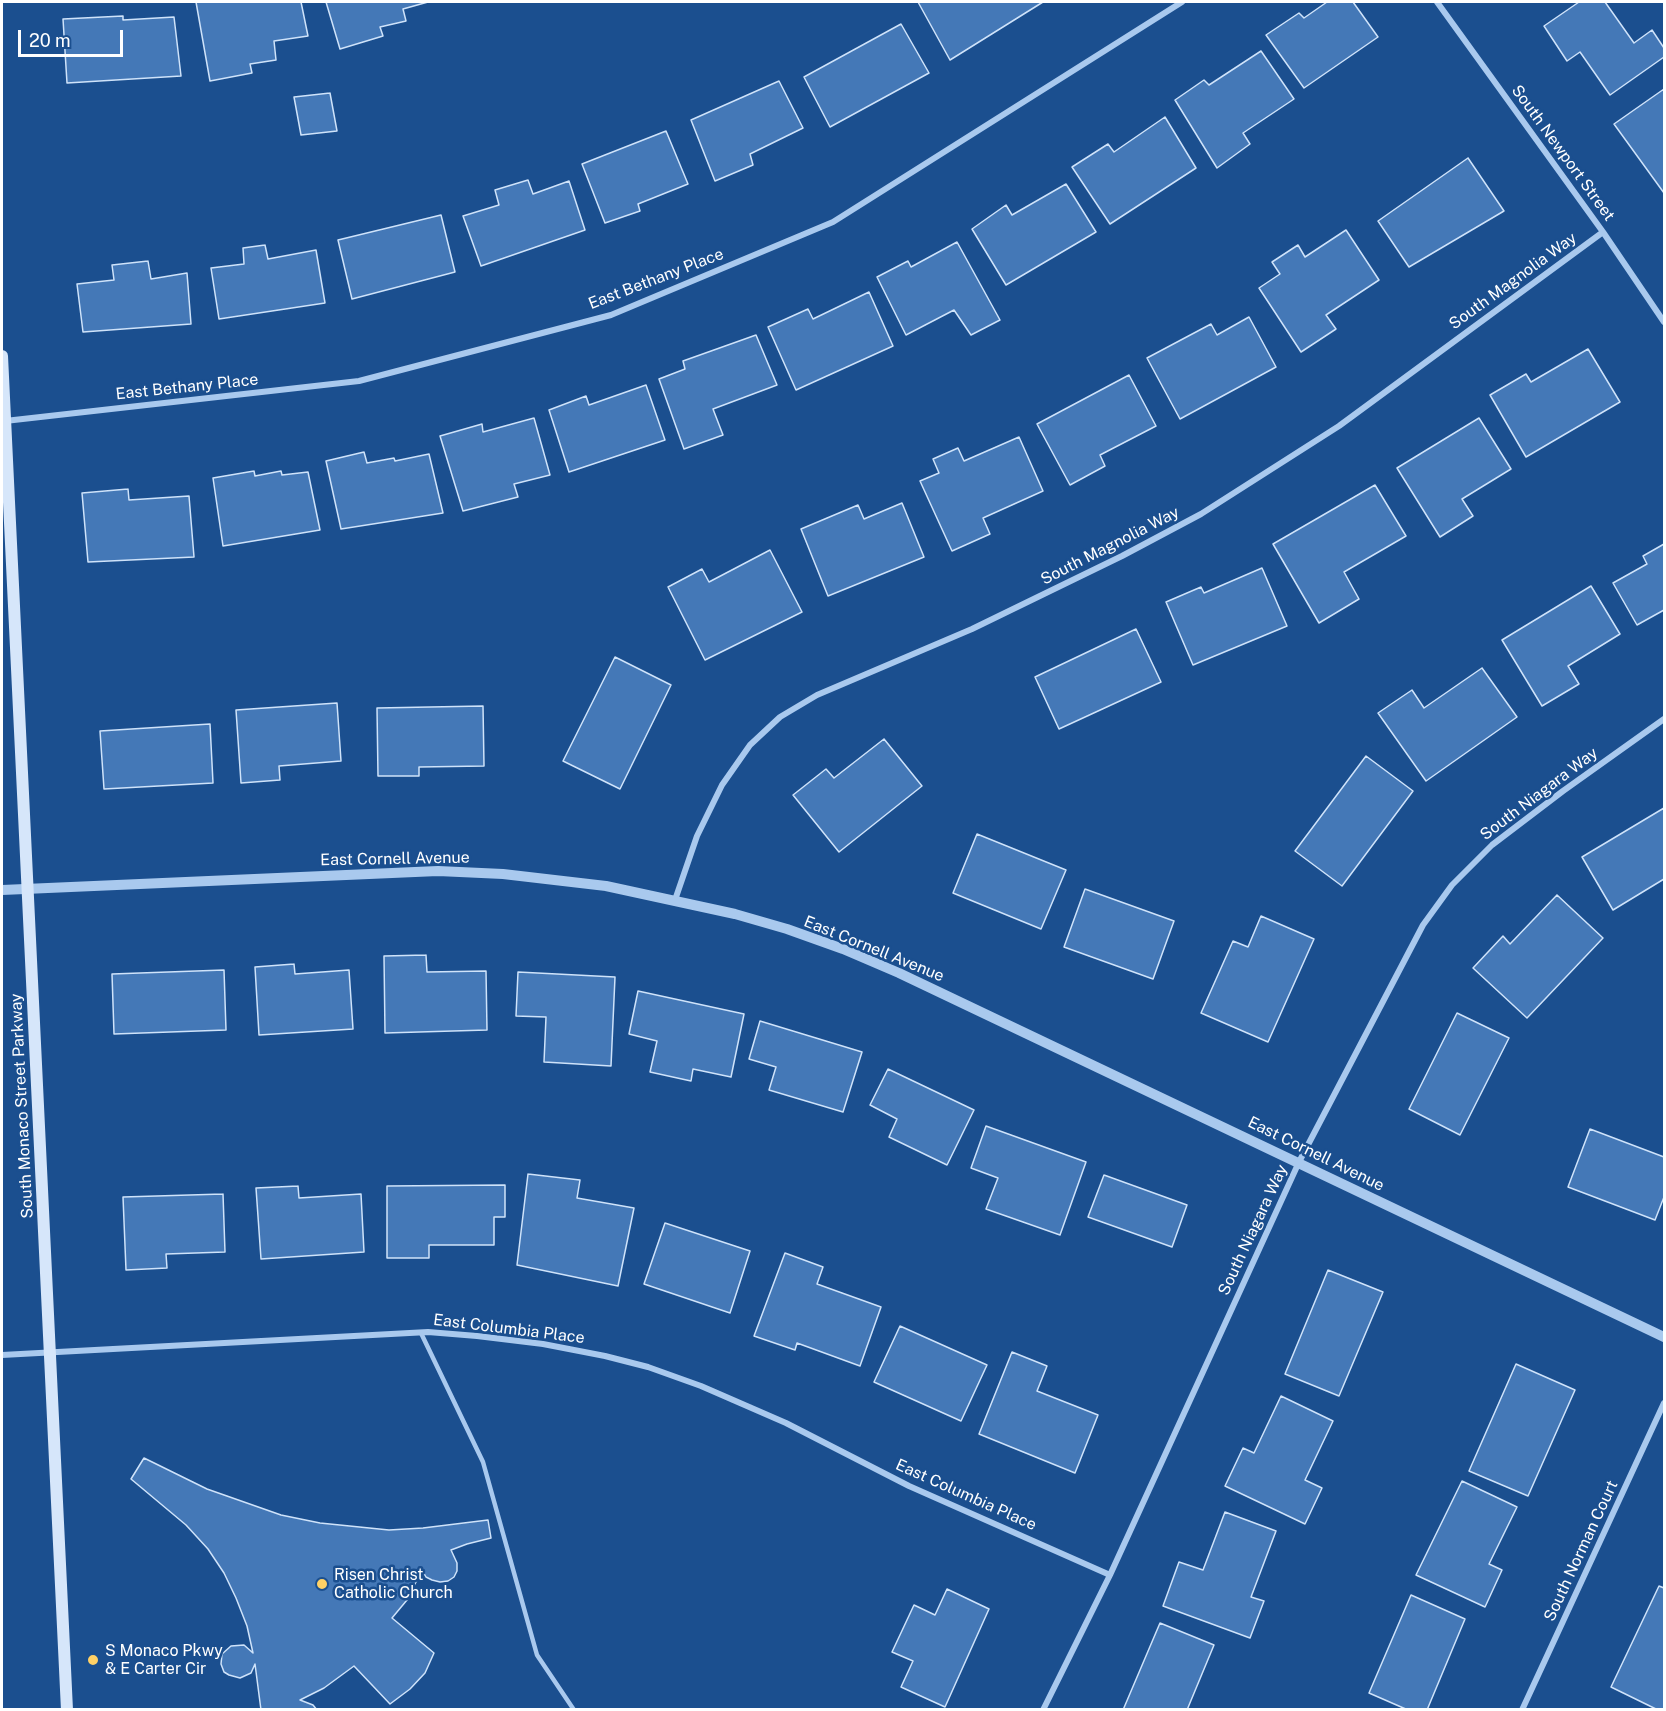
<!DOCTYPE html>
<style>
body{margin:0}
#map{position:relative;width:1666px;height:1711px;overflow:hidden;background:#1b4f8f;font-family:"Public Sans",sans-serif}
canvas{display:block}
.frame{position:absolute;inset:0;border:3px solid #fff;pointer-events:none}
.scale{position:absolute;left:18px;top:30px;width:105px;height:27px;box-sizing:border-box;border:3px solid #fff;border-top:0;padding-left:8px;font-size:18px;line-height:21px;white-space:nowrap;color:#fff;-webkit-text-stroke:4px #1b4f8f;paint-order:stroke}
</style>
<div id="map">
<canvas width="1666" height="1711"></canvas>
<div class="frame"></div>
<div class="scale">20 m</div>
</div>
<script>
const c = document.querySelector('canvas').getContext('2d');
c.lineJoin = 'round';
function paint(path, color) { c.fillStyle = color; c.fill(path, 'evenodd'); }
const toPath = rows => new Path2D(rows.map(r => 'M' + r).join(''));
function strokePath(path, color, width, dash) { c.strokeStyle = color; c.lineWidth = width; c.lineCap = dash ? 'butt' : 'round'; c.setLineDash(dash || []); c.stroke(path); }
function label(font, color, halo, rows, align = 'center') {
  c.font = font + ' "Public Sans",sans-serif'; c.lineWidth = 5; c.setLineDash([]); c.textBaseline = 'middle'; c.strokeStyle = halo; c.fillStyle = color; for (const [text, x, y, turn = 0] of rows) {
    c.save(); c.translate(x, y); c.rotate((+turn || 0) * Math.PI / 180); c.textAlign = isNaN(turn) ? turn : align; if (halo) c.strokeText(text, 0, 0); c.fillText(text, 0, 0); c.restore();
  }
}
const building = toPath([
 [196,2,301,2,308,36,274,41,276,60,250,64,252,73,210,81,196,2],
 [326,2,428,2,403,9,406,21,380,27,383,36,340,49,326,2],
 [918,2,1043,2,950,60,918,2],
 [1327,2,1353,2,1378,37,1304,88,1266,35,1299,13,1304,18,1327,2],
 [1579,2,1605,2,1634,43,1652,30,1664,48,1664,57,1610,95,1580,52,1567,61,1544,26,1579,2],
 [123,16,123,20,174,17,181,76,67,83,63,19,123,16],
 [901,24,929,73,830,127,804,77,901,24],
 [1261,51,1294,99,1243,133,1250,144,1217,168,1175,100,1204,80,1209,85,1261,51],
 [779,81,803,128,750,154,753,165,715,181,691,120,779,81],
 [1664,89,1664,193,1614,124,1664,89],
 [330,93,337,131,301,135,294,97,330,93],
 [1165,117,1196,168,1110,224,1072,167,1108,144,1114,152,1165,117],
 [666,131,688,184,638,204,640,211,605,223,582,164,666,131],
 [1468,158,1504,211,1409,267,1378,221,1468,158],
 [528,180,533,194,569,181,585,230,481,266,463,216,499,205,495,190,528,180],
 [1066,184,1096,232,1006,285,972,229,1006,205,1012,215,1066,184],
 [441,215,455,272,352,299,338,240,441,215],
 [1346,230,1379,280,1326,315,1336,329,1301,352,1259,288,1280,274,1272,262,1298,245,1305,257,1346,230],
 [957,242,1000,320,971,335,954,310,906,335,877,277,908,261,911,267,957,242],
 [265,245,268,259,316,250,325,303,219,319,211,268,244,264,243,248,265,245],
 [148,261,151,279,187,273,191,324,83,332,77,284,114,280,112,265,148,261],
 [869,292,893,346,796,390,768,327,808,309,813,319,869,292],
 [1249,317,1276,367,1180,419,1147,358,1211,324,1217,335,1249,317],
 [756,335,777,385,713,409,723,435,684,449,659,379,685,369,683,361,756,335],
 [1588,349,1620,402,1526,457,1490,395,1526,374,1531,382,1588,349],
 [1129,375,1156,426,1100,455,1105,466,1070,485,1037,424,1129,375],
 [646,385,665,440,569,472,549,410,586,396,589,405,646,385],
 [534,418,550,475,514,484,518,497,463,511,440,436,482,424,483,432,534,418],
 [1479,418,1511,469,1462,499,1473,516,1440,537,1397,468,1479,418],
 [1019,437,1043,491,983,518,990,534,952,551,920,481,939,473,933,459,958,448,964,461,1019,437],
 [364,452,367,463,394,458,395,461,429,454,443,513,341,529,326,461,364,452],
 [254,471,255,476,281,471,282,475,308,472,320,530,223,546,213,478,254,471],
 [1375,485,1406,536,1344,572,1359,599,1319,623,1273,544,1375,485],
 [128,489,129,500,189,496,194,557,88,562,82,493,128,489],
 [902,503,924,557,828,596,801,529,858,505,864,519,902,503],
 [1664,544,1664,610,1637,625,1613,583,1647,564,1643,556,1664,544],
 [770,550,802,612,705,660,668,587,702,569,709,582,770,550],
 [1262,568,1287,626,1193,665,1166,602,1201,587,1204,593,1262,568],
 [1591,586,1620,634,1568,666,1579,684,1542,706,1502,640,1591,586],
 [1136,629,1161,682,1059,729,1035,677,1136,629],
 [615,657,671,685,620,789,563,761,615,657],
 [1482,668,1517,717,1426,781,1378,713,1412,690,1424,708,1482,668],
 [337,703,341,761,279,766,280,780,241,783,236,710,337,703],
 [483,706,484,766,419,767,419,776,378,776,377,708,483,706],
 [210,724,213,783,104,789,100,731,210,724],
 [884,739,922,786,839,852,793,795,826,769,834,778,884,739],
 [1366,756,1413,791,1342,886,1295,851,1366,756],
 [1664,808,1664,879,1613,910,1582,857,1664,808],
 [977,834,1066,870,1041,929,953,893,977,834],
 [1085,889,1174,921,1153,979,1064,947,1085,889],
 [1557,895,1603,938,1527,1018,1473,968,1503,936,1510,944,1557,895],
 [1261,916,1314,939,1268,1042,1201,1013,1233,941,1248,947,1261,916],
 [426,955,427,972,486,971,487,1030,385,1033,384,956,426,955],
 [294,964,295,974,349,970,353,1029,259,1035,255,967,294,964],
 [224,970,226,1030,114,1034,112,974,224,970],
 [518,972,615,977,611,1066,544,1062,546,1017,516,1016,518,972],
 [638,991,744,1014,731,1077,693,1069,691,1081,650,1072,657,1041,629,1034,638,991],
 [1457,1013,1509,1038,1460,1135,1409,1109,1457,1013],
 [760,1021,862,1052,843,1112,769,1090,776,1067,749,1059,760,1021],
 [888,1069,974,1110,947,1165,889,1137,897,1119,870,1105,888,1069],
 [986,1126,1086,1162,1060,1235,986,1209,998,1178,971,1168,986,1126],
 [1590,1129,1664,1157,1664,1197,1655,1220,1568,1187,1590,1129],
 [528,1174,580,1180,577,1198,634,1208,618,1286,517,1265,528,1174],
 [1104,1175,1187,1205,1172,1247,1088,1217,1104,1175],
 [505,1185,505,1217,494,1217,494,1245,429,1245,429,1258,387,1258,387,1186,505,1185],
 [298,1186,299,1198,361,1194,364,1252,261,1259,256,1188,298,1186],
 [223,1194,225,1252,166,1254,167,1268,126,1270,123,1197,223,1194],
 [665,1223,750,1251,730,1313,644,1284,665,1223],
 [785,1253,823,1267,817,1284,881,1307,860,1366,797,1343,795,1350,754,1336,785,1253],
 [1328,1270,1383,1292,1339,1396,1285,1374,1328,1270],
 [900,1326,987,1365,961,1421,874,1382,900,1326],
 [1012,1352,1047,1366,1037,1391,1098,1415,1075,1473,979,1434,1012,1352],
 [1516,1364,1575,1390,1528,1496,1469,1471,1516,1364],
 [1281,1396,1333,1421,1305,1480,1322,1488,1305,1524,1225,1486,1243,1448,1254,1453,1281,1396],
 [144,1458,207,1489,281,1515,320,1523,389,1530,423,1528,488,1520,491,1538,467,1544,451,1550,457,1563,457,1571,454,1577,448,1581,440,1582,432,1580,426,1577,422,1570,407,1600,392,1618,434,1653,425,1673,410,1689,390,1704,354,1666,324,1688,300,1700,313,1705,317,1710,261,1710,255,1664,251,1673,240,1678,229,1675,224,1672,221,1664,222,1654,231,1646,244,1645,253,1653,247,1626,236,1598,224,1573,208,1549,186,1525,131,1479,144,1458],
 [1462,1481,1517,1507,1489,1564,1502,1570,1485,1607,1416,1575,1462,1481],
 [1225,1512,1276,1531,1251,1597,1264,1601,1250,1638,1163,1606,1179,1562,1203,1570,1225,1512],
 [1659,1586,1664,1588,1664,1710,1658,1710,1611,1687,1659,1586],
 [947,1589,989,1609,945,1707,901,1687,913,1661,892,1652,914,1605,935,1615,947,1589],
 [1411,1595,1465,1619,1427,1710,1408,1710,1369,1693,1411,1595],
 [1160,1623,1214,1645,1187,1710,1123,1710,1160,1623]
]);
paint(building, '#4478b7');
strokePath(building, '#cfe3fa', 1.5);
strokePath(toPath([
 [421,1333,483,1462,537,1655,574,1710]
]), '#a9c9ee', 4.5);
strokePath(toPath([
 [1437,2,1603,232,1664,322],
 [5,421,359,381,611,315,833,222,1182,2],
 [675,900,697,836,722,785,750,745,780,717,817,695,972,629,1122,556,1201,514,1339,426,1603,232],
 [2,1355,428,1332,477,1336,543,1344,605,1356,648,1367,701,1386,786,1423,909,1486,1110,1575],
 [1043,1710,1110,1575,1299,1162,1423,925,1452,885,1492,845,1563,791,1664,719],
 [1522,1710,1664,1403]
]), '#a9c9ee', 6);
strokePath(toPath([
 [2,890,438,871,503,874,606,886,735,914,787,929,843,949,899,973,1664,1337]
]), '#a9c9ee', 10);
strokePath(toPath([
 [2,356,67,1710]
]), '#d6e6fa', 12);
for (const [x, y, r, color] of [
 [322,1584,6,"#ffd166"],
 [93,1660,6,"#ffd166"]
]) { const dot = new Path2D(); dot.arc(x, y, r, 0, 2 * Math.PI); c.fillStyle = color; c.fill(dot); strokePath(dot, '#1b4f8f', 2); }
label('16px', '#fff', '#1b4f8f', [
 ["South Newport Street",1563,153,54],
 ["East Bethany Place",656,279,-21],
 ["South Magnolia Way",1513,281,-36],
 ["East Bethany Place",187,387,-6],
 ["South Magnolia Way",1110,546,-27],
 ["South Niagara Way",1539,794,-37],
 ["East Cornell Avenue",395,859,-1],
 ["East Cornell Avenue",874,949,22],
 ["South Monaco Street Parkway",22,1106,-93],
 ["East Cornell Avenue",1316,1154,26],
 ["South Niagara Way",1253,1230,-65],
 ["East Columbia Place",509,1329,7],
 ["East Columbia Place",966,1495,24],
 ["South Norman Court",1581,1551,-65]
]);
label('16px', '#fff', '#1b4f8f', [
 ["Risen Christ",334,1575],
 ["Catholic Church",334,1593],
 ["S Monaco Pkwy",105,1651],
 ["& E Carter Cir",105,1669]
], 'left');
</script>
